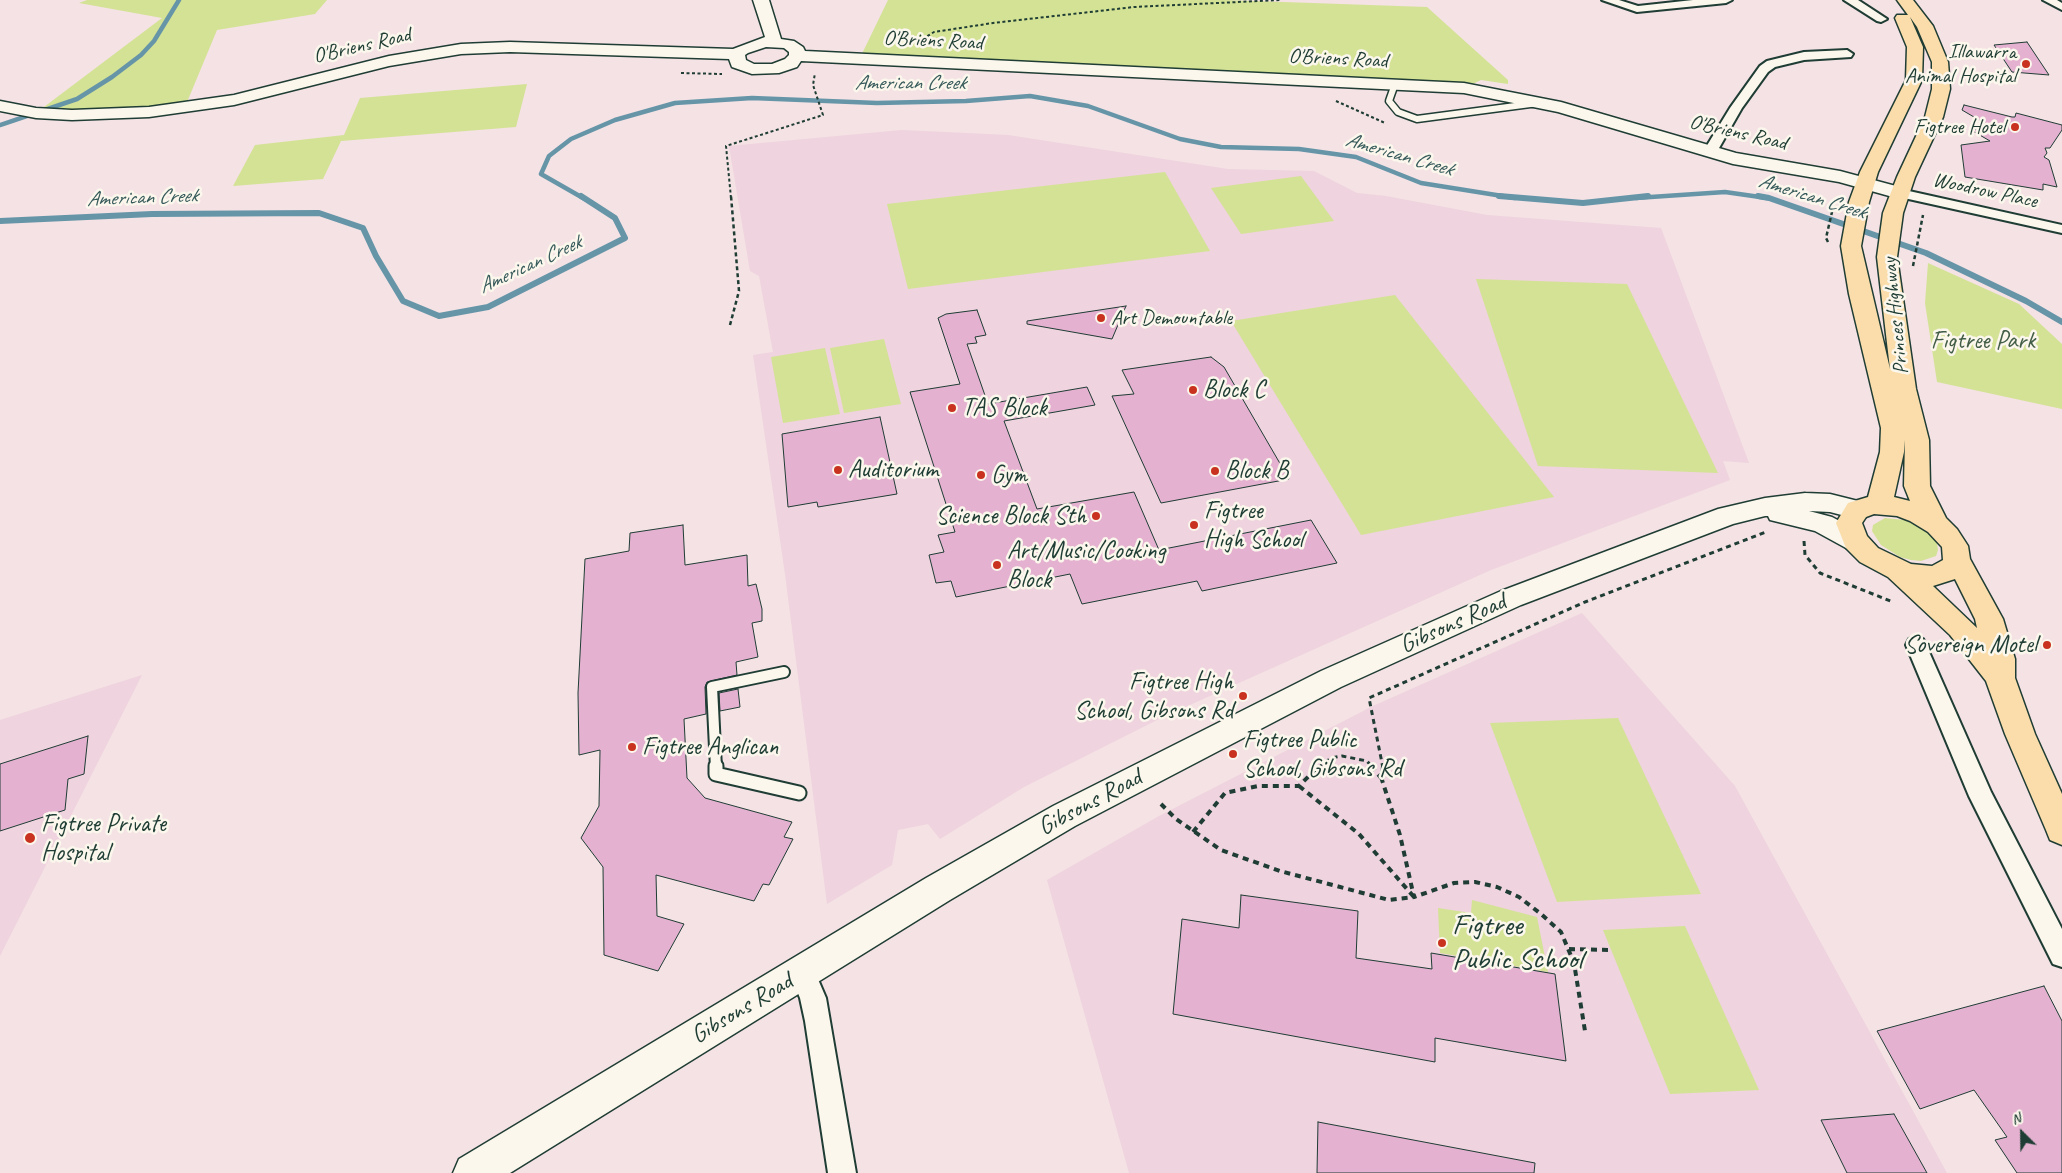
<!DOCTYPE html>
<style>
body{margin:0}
#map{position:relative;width:2062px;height:1173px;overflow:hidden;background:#f4e2e4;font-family:Caveat,sans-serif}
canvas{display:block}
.north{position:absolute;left:1997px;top:1108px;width:50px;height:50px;-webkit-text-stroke:4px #fbf7ec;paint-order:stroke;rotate:337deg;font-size:14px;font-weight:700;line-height:20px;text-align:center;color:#1f3d34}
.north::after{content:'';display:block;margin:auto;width:18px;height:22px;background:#1f3d34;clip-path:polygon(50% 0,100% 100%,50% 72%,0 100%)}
</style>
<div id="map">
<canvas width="2062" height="1173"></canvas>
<div class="north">N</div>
</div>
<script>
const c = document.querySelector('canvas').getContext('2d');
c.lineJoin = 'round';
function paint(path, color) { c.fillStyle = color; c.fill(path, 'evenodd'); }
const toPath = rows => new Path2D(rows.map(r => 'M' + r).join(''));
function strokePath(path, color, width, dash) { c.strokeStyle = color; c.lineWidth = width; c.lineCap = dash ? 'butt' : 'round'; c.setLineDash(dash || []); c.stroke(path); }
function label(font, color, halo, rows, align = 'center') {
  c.font = font + ' Caveat,sans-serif'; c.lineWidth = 5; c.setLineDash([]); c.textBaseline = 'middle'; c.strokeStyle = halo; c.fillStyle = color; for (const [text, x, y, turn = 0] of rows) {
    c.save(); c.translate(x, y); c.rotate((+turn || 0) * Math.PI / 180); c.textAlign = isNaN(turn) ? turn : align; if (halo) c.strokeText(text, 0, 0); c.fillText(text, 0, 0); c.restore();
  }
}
paint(toPath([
 [902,130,1008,135,1228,169,1314,171,1357,193,1386,196,1487,215,1661,228,1749,463,1723,461,1730,480,1491,570,1163,717,1024,787,940,839,928,824,898,830,892,865,827,904,785,574,753,355,773,352,759,276,750,271,729,146],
 [1582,613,1735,786,1947,1173,1129,1173,1047,880,1159,816,1373,706],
 [142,675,0,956,0,720]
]), '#efd3de');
paint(toPath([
 [87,0,327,0,315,14,217,30,185,107,36,113,162,18,79,3],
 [888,0,1226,0,1427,7,1508,80,1508,84,1481,80,1464,88,859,60],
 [527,84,516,127,341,141,323,179,233,186,255,145,344,135,360,98],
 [1165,172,1210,251,908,289,887,204],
 [1301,176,1334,221,1241,234,1211,188],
 [1928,263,2019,304,2062,344,2062,409,1937,382,1925,303],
 [1476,279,1627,284,1718,473,1538,466],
 [1395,295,1554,497,1361,535,1231,321],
 [884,339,901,404,844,413,830,348],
 [825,348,840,414,783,423,771,357],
 [1885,518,1905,520,1925,530,1937,543,1938,550,1936,556,1921,561,1911,560,1900,557,1881,545,1872,531,1873,525],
 [1618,718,1701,894,1557,902,1490,723],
 [1472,900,1537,917,1548,972,1440,953,1438,908,1471,913],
 [1685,926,1759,1090,1670,1094,1603,930]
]), '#d4e295');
strokePath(toPath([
 [0,125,77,99,112,77,141,55,154,41,179,0],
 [583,198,541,174,549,156,571,139,615,120,675,103,752,98,877,103,966,101,1030,96,1088,106,1180,139,1221,147,1299,149,1356,157,1421,183,1515,198],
 [1636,198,1725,192,1767,198]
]), '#6695a8', 4.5);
strokePath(toPath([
 [1499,196,1583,203,1648,196],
 [1758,196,1769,198,1926,253,2026,301,2062,322],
 [0,221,152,214,319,213,363,228,376,256,403,301,439,316,488,307,625,238,615,218,581,196]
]), '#6695a8', 6);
const building = toPath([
 [2027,42,2049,75,2012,72,1994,45,2027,42],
 [1964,105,2012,117,2015,117,2016,113,2062,125,2062,130,2050,148,2045,148,2047,153,2044,157,2049,160,2057,187,2043,184,2043,190,1965,177,1961,145,1990,141,1971,130,1991,127,1962,110,1964,105],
 [1126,306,1112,339,1027,324,1027,321,1126,306],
 [977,310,986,335,975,337,977,343,967,344,988,404,1087,387,1095,405,1004,421,1037,509,1134,492,1159,550,1311,520,1337,563,1202,591,1197,581,1082,604,1070,574,956,597,951,581,936,583,929,555,944,552,938,535,955,532,910,392,960,384,938,318,946,314,977,310],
 [1211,357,1224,367,1289,479,1161,503,1112,396,1134,394,1122,370,1211,357],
 [880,417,897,494,818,507,817,502,788,507,782,434,880,417],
 [683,525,685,565,747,555,748,586,756,584,762,609,762,621,752,623,758,657,736,662,737,675,707,682,705,687,706,714,684,719,687,778,705,798,792,822,784,837,793,839,769,885,763,884,754,901,656,875,657,916,684,924,658,971,604,955,603,867,581,838,599,806,600,750,579,755,578,693,585,559,629,551,630,533,683,525],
 [738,689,740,707,720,711,719,693,738,689],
 [88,736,84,774,68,779,65,810,0,831,0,764,88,736],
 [1241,895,1358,911,1356,958,1432,969,1431,953,1555,974,1566,1061,1435,1038,1435,1062,1173,1014,1182,919,1239,928,1241,895],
 [2044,986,2062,1021,2062,1173,2017,1173,1995,1140,2007,1137,1974,1090,1920,1109,1877,1031,2044,986],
 [1894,1114,1927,1173,1847,1173,1821,1120,1894,1114],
 [1318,1122,1535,1163,1534,1173,1317,1173,1318,1122]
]);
paint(building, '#e4b1d0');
strokePath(building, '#1f3d34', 1);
const laneFar2 = toPath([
 [1395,84,1389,101,1398,112,1417,119,1538,103]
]);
const laneFar1 = toPath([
 [716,768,712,687,784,672]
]);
const lane = toPath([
 [716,766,716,774,799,793]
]);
const street = toPath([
 [1602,0,1619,0,1638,6,1693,0,1732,0,1726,3,1637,12,1602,0],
 [1844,0,1858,0,1887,19,1881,22,1877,21,1844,0],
 [2043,0,2057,0,2062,3,2062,10,2043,0],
 [1847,50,1853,54,1851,57,1804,60,1775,67,1768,72,1742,108,1715,155,1705,155,1703,152,1730,108,1760,66,1767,61,1804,52,1847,50],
 [1900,189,2062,225,2062,233,1895,196,1893,193,1895,190,1900,189],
 [1916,637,1923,639,1926,645,1991,792,2062,929,2062,967,2053,964,1969,796,1906,645,1909,639,1916,637],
 [802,959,811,963,826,998,856,1173,828,1173,805,1021,800,998,789,972,793,963,802,959]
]);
const secondary = toPath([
 [753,0,769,0,781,39,794,41,803,47,805,51,1464,83,1561,102,1736,153,1840,171,1907,189,1910,193,1907,197,1900,199,1839,182,1733,164,1558,112,1464,93,801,61,797,67,779,73,752,74,732,67,729,59,510,52,461,54,389,66,234,105,149,117,72,120,36,118,0,111,0,101,36,108,72,110,149,107,234,95,389,56,461,44,510,42,733,49,765,37,753,0],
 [766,47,784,48,789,52,789,55,785,59,772,64,754,64,746,60,745,55,748,53,766,47],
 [1805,493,1830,494,1866,503,1870,510,1866,517,1857,519,1830,512,1809,511,1832,517,1864,534,1868,541,1864,548,1855,551,1846,548,1815,531,1770,520,1768,516,1765,516,1733,524,1521,605,1341,687,1075,826,950,900,510,1173,453,1173,459,1159,926,878,1053,806,1321,671,1501,591,1718,509,1765,498,1805,493]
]);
const primary = toPath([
 [1897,0,1913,0,1933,26,1948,62,1950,89,1943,117,1915,177,1903,213,1897,257,1916,389,1929,440,1930,486,1946,518,1957,529,1968,546,1970,559,2003,619,2015,659,2015,678,2035,734,2062,794,2062,845,2050,840,2046,830,2005,734,1986,681,1950,635,1888,577,1860,562,1846,548,1836,523,1848,503,1868,497,1880,452,1881,428,1849,294,1841,246,1849,202,1860,172,1906,80,1907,47,1895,18,1897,15,1908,15,1897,0],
 [1910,17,1917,27,1932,62,1932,89,1925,117,1897,177,1883,213,1877,257,1890,369,1861,246,1869,202,1878,172,1922,80,1923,47,1910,17],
 [1905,440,1904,486,1910,501,1894,497,1904,452,1905,440],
 [1874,514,1897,516,1910,521,1928,532,1942,547,1943,560,1932,566,1911,564,1878,548,1867,536,1862,523,1866,517,1874,514],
 [1955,579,1975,619,1977,628,1933,586,1955,579]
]);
strokePath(laneFar2, '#1f3d34', 9);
strokePath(laneFar1, '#1f3d34', 14);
strokePath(lane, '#1f3d34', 17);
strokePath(street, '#1f3d34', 4);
strokePath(secondary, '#1f3d34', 3);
strokePath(primary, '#1f3d34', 3);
strokePath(toPath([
 [918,42,934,32,993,23,1134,7,1280,0],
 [681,73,722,74],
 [1336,101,1385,123],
 [731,198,726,146,823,115,813,85,815,73]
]), '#1f3d34', 2, [3, 2.5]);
strokePath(toPath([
 [1828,242,1826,238,1832,212],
 [1913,266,1923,215],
 [730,325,739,291,731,196]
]), '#1f3d34', 2.5, [4, 3]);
strokePath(toPath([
 [1804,541,1805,555,1820,573,1893,602],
 [1318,768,1331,758,1342,756,1367,761,1373,768],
 [1383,768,1369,698,1585,602,1766,532]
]), '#1f3d34', 3, [5, 4]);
strokePath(toPath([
 [1371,766,1382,779],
 [1383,766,1382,780,1400,835,1414,897,1454,883,1475,882,1497,887,1519,897,1541,914,1561,932,1574,963,1585,1031],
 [1299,786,1359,834,1414,897],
 [1161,804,1176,819,1221,850,1280,871,1389,900,1414,897],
 [1193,832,1225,793,1258,786,1299,786,1319,766],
 [1569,949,1612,950]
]), '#1f3d34', 4, [6, 5]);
strokePath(laneFar2, '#fbf7ec', 6);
strokePath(laneFar1, '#fbf7ec', 10);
strokePath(lane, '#fbf7ec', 13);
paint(street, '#fbf7ec');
paint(secondary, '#fbf7ec');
paint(primary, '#faddab');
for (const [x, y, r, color] of [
 [2026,64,5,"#c8321e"],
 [2015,127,5,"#c8321e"],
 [1101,318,5,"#c8321e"],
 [1193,390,5,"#c8321e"],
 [952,408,5,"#c8321e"],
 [838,470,5,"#c8321e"],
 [1215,471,5,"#c8321e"],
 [981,475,5,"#c8321e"],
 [1096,516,5,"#c8321e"],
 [1194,525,5,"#c8321e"],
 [997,565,5,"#c8321e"],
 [2047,645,5,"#c8321e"],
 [1243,696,5,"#c8321e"],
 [632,747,5,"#c8321e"],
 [1233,754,5,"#c8321e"],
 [30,838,6,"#c8321e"],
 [1442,943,5,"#c8321e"]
]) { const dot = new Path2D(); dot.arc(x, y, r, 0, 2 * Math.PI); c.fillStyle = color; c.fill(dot); strokePath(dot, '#fbf7ec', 2); }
label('21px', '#1f3d34', '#fbf7ec', [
 ["O'Briens Road",933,41,3],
 ["O'Briens Road",362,46,-13],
 ["O'Briens Road",1338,59,3],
 ["O'Briens Road",1738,133,13],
 ["Woodrow Place",1985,191,12],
 ["Princes Highway",1896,316,-96]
]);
label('21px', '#1f3d34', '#fbf7ec', [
 ["Illawarra",2016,52],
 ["Animal Hospital",2016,76],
 ["Figtree Hotel",2005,127],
 ["Art Demountable",1111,318,"left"]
], 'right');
label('italic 21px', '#375a5b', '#fbf7ec', [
 ["American Creek",910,83],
 ["American Creek",1399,155,16],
 ["American Creek",1812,197,17],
 ["American Creek",142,198,-2],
 ["American Creek",530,265,-25]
]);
label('25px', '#435e47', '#fbf7ec', [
 ["Figtree Park",1983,341]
]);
label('25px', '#1f3d34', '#fbf7ec', [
 ["Block C",1203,390],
 ["TAS Block",962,408],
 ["Auditorium",848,470],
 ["Block B",1225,471],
 ["Gym",991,475],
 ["Figtree",1204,511],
 ["High School",1204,540],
 ["Science Block Sth",1086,516,"right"],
 ["Art/Music/Cooking",1007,551],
 ["Block",1007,580],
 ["Sovereign Motel",2037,645,"right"],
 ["Figtree High",1233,682,"right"],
 ["School, Gibsons Rd",1233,711,"right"],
 ["Figtree Public",1243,740],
 ["School, Gibsons Rd",1243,769],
 ["Figtree Anglican",642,747],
 ["Figtree Private",41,824],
 ["Hospital",41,853]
], 'left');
label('25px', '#1f3d34', '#fbf7ec', [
 ["Gibsons Road",1453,624,-24],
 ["Gibsons Road",1090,803,-28],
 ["Gibsons Road",742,1009,-31]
]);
label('30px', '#1f3d34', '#fbf7ec', [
 ["Figtree",1452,926],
 ["Public School",1452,960]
], 'left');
</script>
